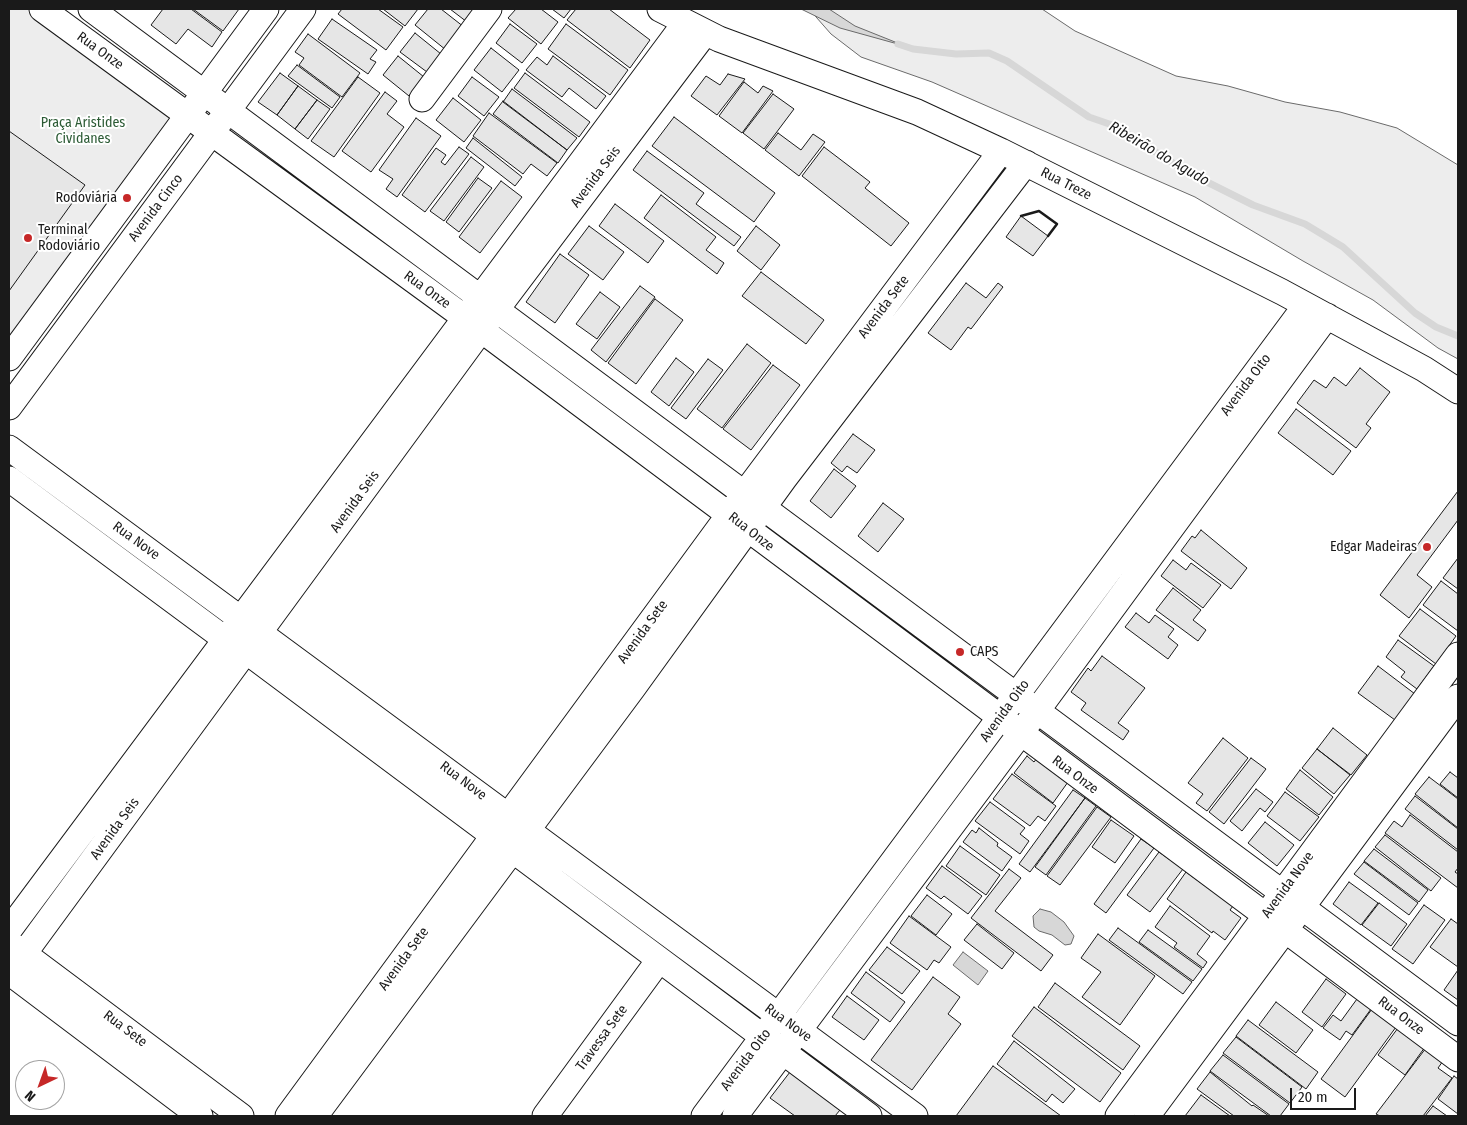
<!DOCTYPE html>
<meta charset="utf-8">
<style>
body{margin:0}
#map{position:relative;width:1467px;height:1125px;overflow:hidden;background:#fff;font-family:"Fira Sans Condensed",sans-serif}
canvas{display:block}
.frame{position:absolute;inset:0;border:10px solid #1a1a1a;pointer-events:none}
.north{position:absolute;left:15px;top:1060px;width:50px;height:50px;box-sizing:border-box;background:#fff;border:1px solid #a3a3a3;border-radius:50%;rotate:222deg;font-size:14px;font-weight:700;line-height:20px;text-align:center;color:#1a1a1a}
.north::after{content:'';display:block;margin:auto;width:18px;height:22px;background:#c62828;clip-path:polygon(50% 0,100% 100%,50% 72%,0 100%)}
.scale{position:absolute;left:1290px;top:1088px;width:66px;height:22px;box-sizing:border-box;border:2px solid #1a1a1a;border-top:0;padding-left:6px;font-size:15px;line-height:18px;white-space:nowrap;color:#1a1a1a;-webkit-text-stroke:4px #fff;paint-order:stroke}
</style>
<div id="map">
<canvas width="1467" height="1125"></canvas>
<div class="frame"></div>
<div class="north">N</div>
<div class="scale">20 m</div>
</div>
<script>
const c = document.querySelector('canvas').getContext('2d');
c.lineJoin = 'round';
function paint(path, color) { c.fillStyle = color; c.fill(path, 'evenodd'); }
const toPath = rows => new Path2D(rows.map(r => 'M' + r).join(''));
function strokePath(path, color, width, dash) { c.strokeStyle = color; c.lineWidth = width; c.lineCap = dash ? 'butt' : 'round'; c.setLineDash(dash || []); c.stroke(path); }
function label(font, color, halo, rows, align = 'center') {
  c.font = font + ' "Fira Sans Condensed",sans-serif'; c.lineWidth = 4; c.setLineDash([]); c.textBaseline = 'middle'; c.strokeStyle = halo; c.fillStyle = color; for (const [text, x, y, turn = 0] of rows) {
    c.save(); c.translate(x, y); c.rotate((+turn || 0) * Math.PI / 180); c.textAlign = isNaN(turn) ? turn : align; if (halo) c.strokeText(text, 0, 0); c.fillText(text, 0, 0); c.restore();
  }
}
const built = toPath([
 [9,9,42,9,189,115,9,358,9,9],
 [809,9,1042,9,1075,31,1176,76,1228,86,1285,102,1340,112,1397,128,1458,165,1458,359,1438,348,1373,300,1303,261,1195,197,932,82,861,57,831,34,809,9]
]);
paint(built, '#ededed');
strokePath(built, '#6a6a6a', 1);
const water = toPath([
 [801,9,829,9,855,26,905,46,840,28,801,9],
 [1040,909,1051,912,1064,922,1074,936,1071,944,1065,945,1052,935,1039,931,1034,927,1033,916,1040,909],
 [963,952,988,971,978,985,953,965,963,952]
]);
paint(water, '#d7d7d7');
strokePath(water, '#6a6a6a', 1);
strokePath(toPath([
 [898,44,913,49,956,54,989,53,1007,61,1089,117,1115,126,1187,172,1253,205,1305,224,1343,247,1415,313,1436,327,1458,336]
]), '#d7d7d7', 7);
const building = toPath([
 [163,9,191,9,222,32,212,47,188,29,176,44,151,25,163,9],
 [193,9,239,9,223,31,193,9],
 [342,9,378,9,403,27,386,50,338,14,342,9],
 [383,9,418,9,405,26,383,9],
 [428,9,441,9,464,27,446,50,415,25,428,9],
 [450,9,477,9,467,22,450,9],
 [516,9,541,9,558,22,541,44,508,18,516,9],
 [552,9,571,9,564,18,552,9],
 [576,9,609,9,650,40,630,68,567,20,576,9],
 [332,19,377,50,370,59,376,62,368,74,318,39,332,19],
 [510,24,537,44,522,63,496,43,510,24],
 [566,24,628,70,610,95,548,49,566,24],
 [415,33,441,54,427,72,400,52,415,33],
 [308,34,360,73,342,97,299,65,304,58,295,52,308,34],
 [491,48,519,70,502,92,474,70,491,48],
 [398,56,424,77,409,96,383,75,398,56],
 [553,56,606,96,596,109,569,88,562,97,526,70,537,57,547,65,553,56],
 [297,65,340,97,332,108,288,76,297,65],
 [280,73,298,86,277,115,258,102,280,73],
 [525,73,590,122,579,137,514,88,525,73],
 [728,74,745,79,717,115,691,96,706,76,720,85,728,74],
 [358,77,380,93,334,157,311,141,358,77],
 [472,77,499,97,484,116,458,96,472,77],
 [744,82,758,93,763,86,773,91,742,133,719,116,744,82],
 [298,86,317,100,295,129,277,115,298,86],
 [512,89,577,138,567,150,503,102,512,89],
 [385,92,397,101,387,114,404,127,371,172,342,151,385,92],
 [773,94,794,109,764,149,743,133,773,94],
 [453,98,481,120,464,142,436,120,453,98],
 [317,100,330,109,308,139,295,129,317,100],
 [503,101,567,150,558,163,493,114,503,101],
 [489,113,557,163,547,176,531,164,523,174,473,136,489,113],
 [674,117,775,193,754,222,652,146,674,117],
 [416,118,441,136,397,197,386,189,393,179,379,170,416,118],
 [9,131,85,185,9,291,9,131],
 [778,133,801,150,813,134,825,142,799,176,765,150,778,133],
 [473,138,522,177,515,186,466,148,473,138],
 [459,147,469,154,425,212,402,195,436,148,446,155,441,162,445,165,459,147],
 [824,147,870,182,865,188,909,223,891,246,802,176,824,147],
 [647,151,704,193,696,204,741,237,734,246,633,170,647,151],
 [471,157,484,167,444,221,430,211,471,157],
 [478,178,492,188,459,232,446,222,478,178],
 [501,181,522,197,480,253,459,237,501,181],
 [661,195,716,237,706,250,724,263,717,274,644,218,661,195],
 [615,204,664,241,648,263,599,226,615,204],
 [1021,216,1048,236,1033,256,1006,237,1021,216],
 [589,226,624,252,603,280,568,254,589,226],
 [756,226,780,245,761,270,737,251,756,226],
 [560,254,589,275,555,323,526,302,560,254],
 [761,272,824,320,806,344,742,296,761,272],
 [966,283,986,298,998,283,1003,287,971,329,968,327,951,350,928,333,966,283],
 [640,286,655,297,606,362,591,350,640,286],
 [600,292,620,307,597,339,576,324,600,292],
 [655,299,683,320,636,384,608,363,655,299],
 [747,344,771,363,722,428,697,409,747,344],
 [676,358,694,372,669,406,651,392,676,358],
 [708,359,723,370,686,419,671,408,708,359],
 [773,365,800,385,751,450,723,429,773,365],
 [1360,368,1390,392,1366,424,1371,428,1356,448,1297,403,1314,380,1326,388,1334,377,1346,386,1360,368],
 [1296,409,1351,451,1333,475,1278,433,1296,409],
 [853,434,875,450,857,473,847,466,842,472,831,463,853,434],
 [834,469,856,486,831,518,810,501,834,469],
 [1458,491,1458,520,1417,575,1432,587,1409,618,1380,595,1458,491],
 [883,503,904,519,878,552,858,536,883,503],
 [1201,530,1247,568,1231,589,1181,551,1192,536,1195,538,1201,530],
 [1458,558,1458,589,1443,578,1458,558],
 [1173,560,1186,570,1191,563,1221,585,1203,608,1161,576,1173,560],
 [1441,581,1458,594,1458,631,1423,605,1441,581],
 [1173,588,1201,610,1193,620,1206,630,1198,641,1156,610,1173,588],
 [1420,609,1456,636,1436,664,1399,636,1420,609],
 [1136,613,1149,623,1155,615,1174,629,1168,637,1178,645,1168,659,1125,627,1136,613],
 [1398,640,1434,666,1417,689,1401,677,1405,672,1386,657,1398,640],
 [1102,656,1145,688,1118,723,1129,731,1123,740,1081,710,1086,703,1071,692,1088,668,1091,671,1102,656],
 [1378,666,1415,694,1395,720,1358,693,1378,666],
 [1333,728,1367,755,1351,775,1317,749,1333,728],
 [1223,738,1248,758,1207,811,1196,803,1203,794,1188,783,1223,738],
 [1317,749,1350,775,1334,794,1302,768,1317,749],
 [1027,756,1034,762,1037,758,1068,782,1053,803,1014,773,1027,756],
 [1251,758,1266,769,1224,824,1209,812,1251,758],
 [1300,770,1333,797,1319,815,1286,789,1300,770],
 [1450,772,1458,778,1458,798,1440,784,1450,772],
 [1012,774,1056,806,1045,821,1038,816,1030,826,993,799,1012,774],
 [1429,777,1458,799,1458,828,1415,794,1429,777],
 [1256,789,1273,802,1265,812,1260,808,1242,831,1230,821,1256,789],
 [1073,790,1085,798,1030,872,1019,864,1073,790],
 [1285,792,1319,817,1300,841,1267,816,1285,792],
 [1415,796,1458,829,1458,850,1405,809,1415,796],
 [1085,798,1096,806,1046,875,1035,867,1085,798],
 [990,802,1025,828,1020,834,1029,841,1020,854,975,821,990,802],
 [1097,807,1111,817,1060,885,1047,876,1097,807],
 [1410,815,1458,852,1458,868,1455,872,1458,874,1458,888,1385,833,1394,821,1402,827,1410,815],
 [1111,820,1134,836,1115,863,1092,847,1111,820],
 [1265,822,1294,845,1277,866,1248,843,1265,822],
 [979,828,998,843,997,846,1012,857,1002,871,963,842,972,830,976,833,979,828],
 [1385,835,1441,878,1431,891,1375,847,1385,835],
 [1141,839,1154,848,1106,913,1094,904,1141,839],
 [960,846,1000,875,986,895,946,866,960,846],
 [1374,849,1428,890,1419,902,1364,861,1374,849],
 [1159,852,1183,869,1150,912,1127,895,1159,852],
 [1364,862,1418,903,1409,915,1354,874,1364,862],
 [942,866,982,896,968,914,944,896,941,899,926,888,942,866],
 [1009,869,1021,878,995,911,1053,955,1041,971,971,918,1009,869],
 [1186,872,1233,906,1230,910,1241,918,1225,940,1213,931,1212,933,1167,899,1186,872],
 [1349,882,1378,903,1361,925,1333,904,1349,882],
 [927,895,952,914,936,935,911,916,927,895],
 [1379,903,1407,924,1391,946,1362,925,1379,903],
 [1424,905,1445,920,1413,964,1392,949,1424,905],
 [1170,906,1210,936,1197,954,1207,962,1203,968,1174,947,1177,943,1155,927,1170,906],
 [909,916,951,947,939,963,934,960,927,970,890,943,909,916],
 [1451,919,1458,924,1458,967,1430,947,1451,919],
 [977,924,1014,953,1002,969,964,940,977,924],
 [1118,928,1192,982,1183,994,1109,940,1118,928],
 [1148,930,1202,969,1193,981,1139,942,1148,930],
 [1098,934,1155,976,1120,1025,1082,997,1101,972,1081,958,1098,934],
 [887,947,920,971,902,994,869,970,887,947],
 [1458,970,1458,1000,1444,990,1458,970],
 [866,972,905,1002,890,1022,851,993,866,972],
 [933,977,960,997,948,1014,961,1024,912,1090,871,1060,933,977],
 [1326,979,1346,994,1322,1027,1302,1012,1326,979],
 [1055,983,1140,1046,1123,1070,1038,1007,1055,983],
 [847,996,879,1020,864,1040,832,1017,847,996],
 [1357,999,1371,1009,1352,1035,1346,1031,1340,1040,1323,1028,1333,1015,1341,1021,1357,999],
 [1276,1002,1313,1030,1296,1053,1259,1025,1276,1002],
 [1034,1007,1121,1073,1100,1102,1012,1036,1034,1007],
 [1372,1009,1396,1027,1345,1097,1321,1079,1372,1009],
 [1248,1020,1318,1072,1306,1089,1236,1036,1248,1020],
 [1398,1028,1425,1047,1405,1075,1378,1055,1398,1028],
 [1236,1037,1302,1087,1290,1103,1223,1053,1236,1037],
 [1014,1041,1075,1089,1063,1103,1052,1094,1046,1102,997,1064,1014,1041],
 [1426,1048,1443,1061,1438,1068,1452,1078,1423,1116,1380,1116,1376,1114,1426,1048],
 [1223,1055,1289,1104,1280,1116,1271,1116,1210,1071,1223,1055],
 [993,1066,1061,1116,956,1116,993,1066],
 [790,1072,840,1110,835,1116,795,1116,770,1098,790,1072],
 [1210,1072,1252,1106,1253,1105,1269,1116,1234,1116,1197,1089,1210,1072],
 [1454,1076,1458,1079,1458,1114,1438,1099,1454,1076],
 [1201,1095,1230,1116,1185,1116,1201,1095],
 [1433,1106,1447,1116,1425,1116,1433,1106]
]);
paint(building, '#e6e6e6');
strokePath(building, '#1a1a1a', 1);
const minor = toPath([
 [42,9,464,317,1458,1059],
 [91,9,1458,1023],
 [660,9,719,39,917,112,1001,151,1282,292,1424,369,1458,391],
 [422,99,489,9],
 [9,358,266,9],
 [9,407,303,9],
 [9,448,915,1116],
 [9,479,225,639,246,651,869,1116],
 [9,930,685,23],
 [11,944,241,1116],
 [9,972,200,1116],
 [9,974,481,330,705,33],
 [288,1116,745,493,1001,151],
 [315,1116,633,688,784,479,1026,163],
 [545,1116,659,960],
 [704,1116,1306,305],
 [735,1116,1020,734,1327,316],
 [1118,1116,1458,655],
 [1147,1116,1458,697]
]);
strokePath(minor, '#1a1a1a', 27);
strokePath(minor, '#fff', 25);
strokePath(toPath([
 [1021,216,1039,211,1057,224,1048,236]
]), '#1a1a1a', 2.5);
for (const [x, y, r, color] of [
 [127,198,5,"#c62828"],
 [28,238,5,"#c62828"],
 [1427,547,5,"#c62828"],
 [960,652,5,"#c62828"]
]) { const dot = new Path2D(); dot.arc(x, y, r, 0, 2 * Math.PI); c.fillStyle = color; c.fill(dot); strokePath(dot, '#fff', 2); }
label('14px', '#1a1a1a', '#fff', [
 ["Rua Onze",100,51,36],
 ["Avenida Seis",596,177,-53],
 ["Rua Treze",1066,184,27],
 ["Avenida Cinco",156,208,-53],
 ["Rua Onze",427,290,36],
 ["Avenida Sete",884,307,-53],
 ["Avenida Oito",1246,385,-53],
 ["Avenida Seis",355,502,-54],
 ["Rua Onze",751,532,38],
 ["Rua Nove",136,541,36],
 ["Avenida Sete",643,632,-54],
 ["Avenida Oito",1005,711,-54],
 ["Rua Onze",1075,775,37],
 ["Rua Nove",463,781,37],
 ["Avenida Seis",115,829,-54],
 ["Avenida Nove",1288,885,-54],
 ["Avenida Sete",404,959,-54],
 ["Rua Onze",1401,1016,37],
 ["Rua Nove",788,1023,36],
 ["Rua Sete",125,1029,37],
 ["Travessa Sete",602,1038,-54],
 ["Avenida Oito",746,1060,-53]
]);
label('14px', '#2b5a34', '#fff', [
 ["Praça Aristides",83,123],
 ["Cividanes",83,139]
]);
label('14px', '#1a1a1a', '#fff', [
 ["Rodoviária",117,198],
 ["Terminal",38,230,"left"],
 ["Rodoviário",38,246,"left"],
 ["Edgar Madeiras",1417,547],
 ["CAPS",970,652,"left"]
], 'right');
label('italic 15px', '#1a1a1a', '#fff', [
 ["Ribeirão do Agudo",1159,154,30]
]);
</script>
